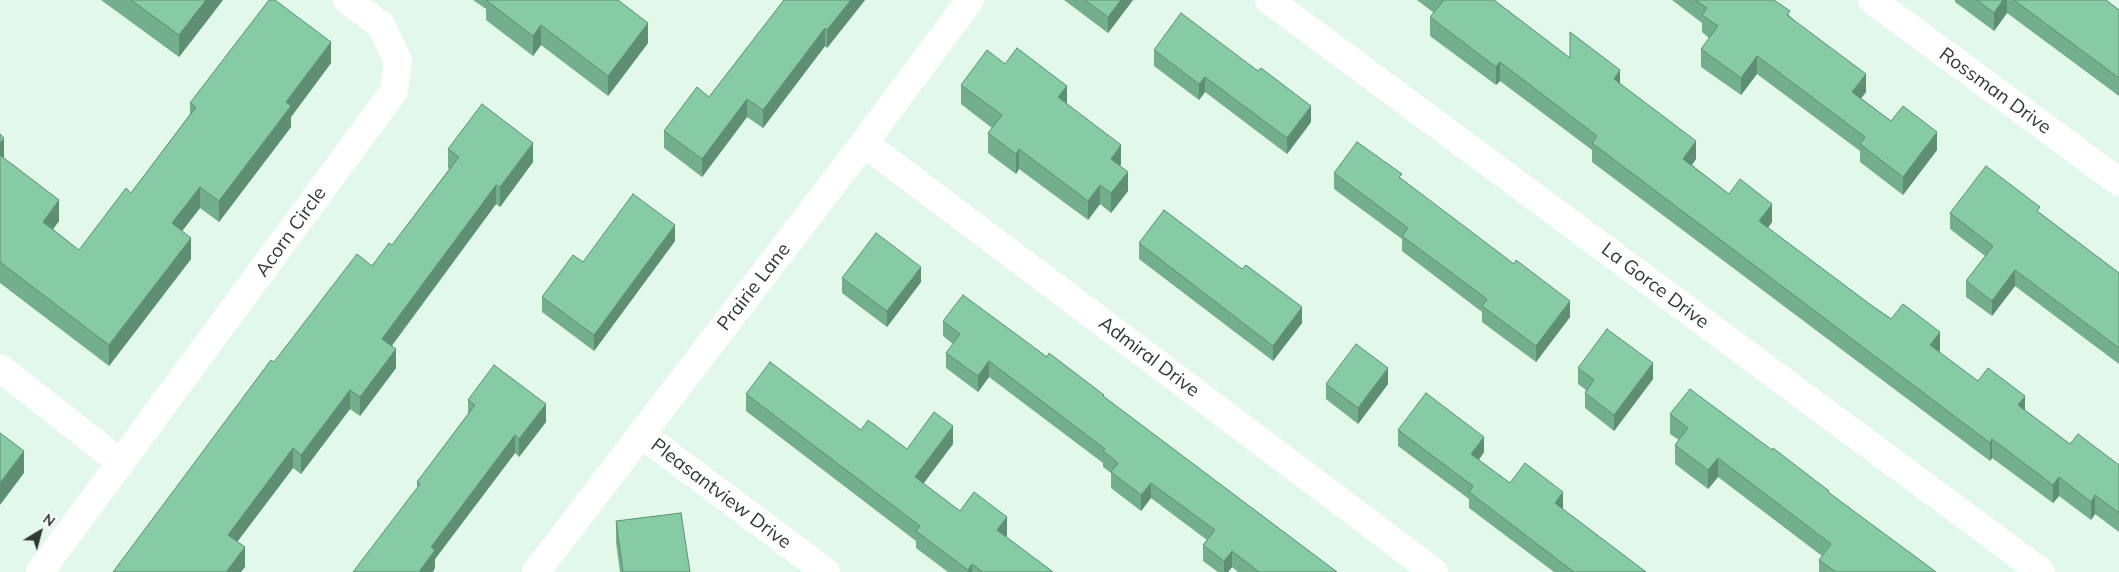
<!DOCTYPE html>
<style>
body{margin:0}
#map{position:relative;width:2119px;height:572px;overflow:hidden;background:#e2f8eb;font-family:Mulish,sans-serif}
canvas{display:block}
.north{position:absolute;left:15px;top:507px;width:50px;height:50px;-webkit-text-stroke:4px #fff;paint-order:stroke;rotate:37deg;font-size:14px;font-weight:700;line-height:20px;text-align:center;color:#313934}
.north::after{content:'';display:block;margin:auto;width:18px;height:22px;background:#313934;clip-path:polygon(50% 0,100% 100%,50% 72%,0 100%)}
</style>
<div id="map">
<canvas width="2119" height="572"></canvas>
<div class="north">N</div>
</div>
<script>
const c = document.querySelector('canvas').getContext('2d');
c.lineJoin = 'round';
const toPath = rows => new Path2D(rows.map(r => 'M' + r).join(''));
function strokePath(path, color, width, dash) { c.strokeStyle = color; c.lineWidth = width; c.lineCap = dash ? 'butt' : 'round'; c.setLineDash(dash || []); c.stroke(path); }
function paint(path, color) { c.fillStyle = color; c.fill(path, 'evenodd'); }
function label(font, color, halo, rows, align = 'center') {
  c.font = font + ' Mulish,sans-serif'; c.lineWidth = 4; c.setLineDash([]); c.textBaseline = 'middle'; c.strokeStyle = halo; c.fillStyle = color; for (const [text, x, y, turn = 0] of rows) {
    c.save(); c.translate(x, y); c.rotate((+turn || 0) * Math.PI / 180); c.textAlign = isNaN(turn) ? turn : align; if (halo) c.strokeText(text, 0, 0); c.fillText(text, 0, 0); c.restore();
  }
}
strokePath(toPath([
 [1269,0,2041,572],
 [1872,0,2119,182],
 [864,143,1434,572],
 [0,368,121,463],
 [641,434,826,572],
 [40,572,394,91,398,61,381,25,347,0],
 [536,572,864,143,970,0]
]), '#fff', 28);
paint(toPath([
 [101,0,223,0,179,57],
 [473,0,618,0,648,43,608,96,541,45,533,56,486,20,486,9],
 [784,0,865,0,827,48,825,46,763,128,747,117,702,177,664,148,664,131,709,97],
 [1064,0,1133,0,1108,33],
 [1417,0,1494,0,1570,58,1620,83,1696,159,1692,165,1729,194,1772,222,1768,228,1871,305,1940,351,1939,352,1978,381,2025,410,2070,444,2119,465,2119,532,2095,514,2091,520,2059,496,2053,503,1992,458,1990,461,1592,162,1592,150,1500,81,1496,85,1430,36,1430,17,1434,13],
 [1672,0,1774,0,1866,92,1861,98,1891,121,1937,150,1903,195,1860,162,1860,151,1757,74,1741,95,1701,67,1701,49,1709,38,1702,32,1702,23],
 [1955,0,2106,0,2119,10,2119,96,2007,13,1994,31,1955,2],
 [1154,50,1311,122,1287,154,1205,92,1199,100,1154,66],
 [331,63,291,117,291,127,219,222,200,208,182,231,191,259,109,366,0,283,0,134,4,159,59,221,53,229,79,250,131,193,190,114,190,103],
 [1005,64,1067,104,1121,164,1120,166,1128,191,1111,213,1100,204,1088,220,1019,169,1016,174,988,153,988,133,992,128,961,104,961,85],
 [448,149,533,162,500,207,496,204,392,346,396,368,360,416,350,409,301,474,293,468,237,542,245,567,113,572,274,362,392,245,449,169,448,168],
 [1334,173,1402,179,1570,317,1536,362,1482,322,1482,312,1402,251,1402,239,1334,189],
 [1950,213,2040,213,2119,273,2119,364,2015,286,1992,316,1966,297,1966,281,1985,256,1950,229],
 [675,241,594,351,542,312,542,297,583,262],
 [1139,243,1242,269,1302,323,1273,361,1139,259],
 [842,278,921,282,887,327,842,293],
 [943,321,1047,357,1104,397,1337,572,1238,572,1232,567,1228,572,1218,572,1203,561,1203,545,1207,540,1151,498,1141,511,1111,488,1111,473,1103,467,1103,463,989,377,978,392,946,368,946,353,953,344,943,336],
 [1578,368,1653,379,1614,431,1585,408,1585,393,1586,390,1578,384],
 [1326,384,1388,384,1358,424,1326,399],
 [746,394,907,449,953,444,923,483,960,511,1007,535,1006,537,1053,572,948,572,916,548,916,541,746,411],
 [468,400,546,422,519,457,515,453,435,559,435,568,417,488,417,482,468,414],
 [1670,414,1829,493,1936,572,1819,572,1819,560,1822,556,1718,477,1708,489,1675,464,1675,445,1679,440,1670,434],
 [1398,430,1484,452,1479,460,1510,483,1563,507,1562,509,1646,572,1554,572,1469,508,1469,499,1398,446],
 [616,521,690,572,620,572,616,542]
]), '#73af8d');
paint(toPath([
 [206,0,223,0,179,57,179,35],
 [851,0,865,0,827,48,827,30],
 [1121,0,1133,0,1108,33,1108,17],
 [2003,0,2007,0,2007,13,1994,31,1994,13],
 [648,23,648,43,608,96,608,76],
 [541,25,541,45,533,56,533,36],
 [825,28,825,46,763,128,763,110],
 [331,42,331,63,291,117,291,127,219,222,219,201,286,102],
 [1757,56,1757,74,1741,95,1741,78],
 [1500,62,1500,81,1496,85,1496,67],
 [1620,70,1620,89,1614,79],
 [1866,74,1866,92,1852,110,1852,92],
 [1205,77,1205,92,1199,100,1199,84],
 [1067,86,1067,105,1058,97],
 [747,99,747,117,702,177,702,159],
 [1311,106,1311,122,1287,154,1287,138],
 [1937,132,1937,150,1903,195,1903,177],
 [4,138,4,159,0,165,0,144],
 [1696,141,1696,159,1683,177,1683,159],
 [533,143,533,162,500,207,500,187],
 [1121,145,1121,164,1111,178,1111,159],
 [1019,149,1019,169,1016,174,1016,154],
 [1128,172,1128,191,1111,213,1111,193],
 [496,185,496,204,382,358,382,339],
 [1100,185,1100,204,1088,220,1088,201],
 [200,187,200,208,172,244,172,223],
 [59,200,59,221,43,243,43,222],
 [1772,204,1772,222,1759,239,1759,221],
 [675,225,675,241,594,351,594,335],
 [191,238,191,259,109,366,109,345],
 [921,267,921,282,887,327,887,311],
 [2015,270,2015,286,1992,316,1992,301],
 [1570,301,1570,317,1536,362,1536,346],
 [1302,307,1302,323,1273,361,1273,346],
 [1940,332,1940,351,1930,364,1930,345],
 [396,349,396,368,360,416,360,397],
 [989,361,989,377,978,392,978,376],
 [1653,363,1653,379,1614,431,1614,415],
 [1388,368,1388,384,1358,424,1358,408],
 [350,390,350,409,301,474,301,455],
 [2025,396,2025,414,2018,405],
 [546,404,546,422,519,457,519,439],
 [953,426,953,444,915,495,915,477],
 [515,435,515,453,435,559,435,568,433,572,419,572,431,547],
 [1484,437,1484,452,1471,470,1471,454],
 [1992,439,1992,458,1990,461,1990,443],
 [293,448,293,468,228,554,228,535],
 [24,451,24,473,0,505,0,483],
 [1718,458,1718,477,1708,489,1708,470],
 [2059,477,2059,496,2053,503,2053,485],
 [1151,483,1151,498,1141,511,1141,495],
 [1563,492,1563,507,1555,519,1555,503],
 [2095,495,2095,514,2091,520,2091,502],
 [1007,517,1007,535,997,548,997,530],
 [245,547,245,567,241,572,226,572],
 [1232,551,1232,567,1228,572,1224,572,1224,561],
 [972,564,972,572,968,572,968,570]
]), '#5e8e73');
const building = toPath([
 [131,0,206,0,179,35,131,0],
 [269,0,275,0,331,42,286,102,291,106,219,201,200,187,172,223,191,238,109,345,0,262,0,155,59,200,43,222,79,250,126,188,131,193,196,107,190,103,269,0],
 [486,0,618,0,648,23,608,76,541,25,533,36,486,0],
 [784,0,851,0,827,30,825,28,763,110,747,99,702,159,664,131,697,87,709,97,784,0],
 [1085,0,1121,0,1108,17,1085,0],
 [1442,0,1494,0,1570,58,1570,32,1620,70,1614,79,1696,141,1683,159,1729,194,1740,179,1772,204,1759,221,1871,305,1891,319,1903,304,1940,332,1930,345,1978,381,1988,368,2025,396,2018,405,2070,444,2078,434,2119,465,2119,513,2095,495,2091,502,2059,477,2053,485,1992,439,1990,443,1592,143,1597,136,1500,62,1496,67,1430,17,1443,1,1442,0],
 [1695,0,1774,0,1790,11,1787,15,1866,74,1852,92,1891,121,1903,106,1937,132,1903,177,1860,144,1865,137,1757,56,1741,78,1701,49,1718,26,1702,15,1707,8,1695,0],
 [1977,0,2003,0,1994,13,1977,0],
 [2014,0,2106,0,2119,10,2119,78,2014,0],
 [1181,13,1258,71,1261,68,1311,106,1287,138,1205,77,1199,84,1154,50,1181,13],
 [1017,48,1067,86,1058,97,1121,145,1111,159,1128,172,1111,193,1100,185,1088,201,1019,149,1016,154,988,133,1002,115,961,85,987,50,1005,64,1017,48],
 [482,104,533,143,500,187,496,185,382,339,396,349,360,397,350,390,301,455,293,448,228,535,245,547,226,572,113,572,271,360,274,362,357,254,372,266,389,243,392,245,459,157,448,149,482,104],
 [0,134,4,138,0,144,0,134],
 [1357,142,1402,174,1399,177,1514,264,1516,260,1570,301,1536,346,1482,306,1487,299,1402,236,1408,228,1334,173,1357,142],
 [1986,166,2040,207,2037,211,2119,273,2119,348,2015,270,1992,301,1966,281,1993,246,1950,213,1986,166],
 [633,194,675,225,594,335,542,297,573,255,583,262,633,194],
 [1164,210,1242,269,1246,265,1302,307,1273,346,1139,243,1164,210],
 [876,233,921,267,887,311,842,278,876,233],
 [963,295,1047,357,1049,353,1104,395,1103,396,1337,572,1259,572,1232,551,1224,561,1203,545,1215,530,1151,483,1141,495,1111,472,1118,463,1103,451,1105,449,989,361,978,376,946,353,960,334,943,321,963,295],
 [1607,329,1653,363,1614,415,1585,393,1594,380,1578,368,1607,329],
 [1356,344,1388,368,1358,408,1326,384,1356,344],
 [770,362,861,430,868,420,907,449,934,412,953,426,915,477,960,511,974,492,1007,517,997,530,1053,572,983,572,972,564,968,570,916,531,920,526,746,394,770,362],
 [494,365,546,404,519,439,515,435,431,547,435,550,419,572,353,572,420,484,417,482,475,405,468,400,494,365],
 [1690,389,1772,450,1773,448,1829,491,1828,492,1936,572,1836,572,1819,560,1831,544,1718,458,1708,470,1675,445,1688,428,1670,414,1690,389],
 [1426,393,1484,437,1471,454,1510,483,1525,463,1563,492,1555,503,1646,572,1574,572,1469,492,1473,486,1398,430,1426,393],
 [0,433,24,451,0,483,0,433],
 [681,513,690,572,623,572,616,521,681,513]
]);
paint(building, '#86cba4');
strokePath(building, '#5e8e73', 1);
label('19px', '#313934', '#fff', [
 ["Rossman Drive",1995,91,36],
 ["Acorn Circle",291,232,-54],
 ["La Gorce Drive",1655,286,37],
 ["Prairie Lane",754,287,-52],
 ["Admiral Drive",1149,357,37],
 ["Pleasantview Drive",721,494,37]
]);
</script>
